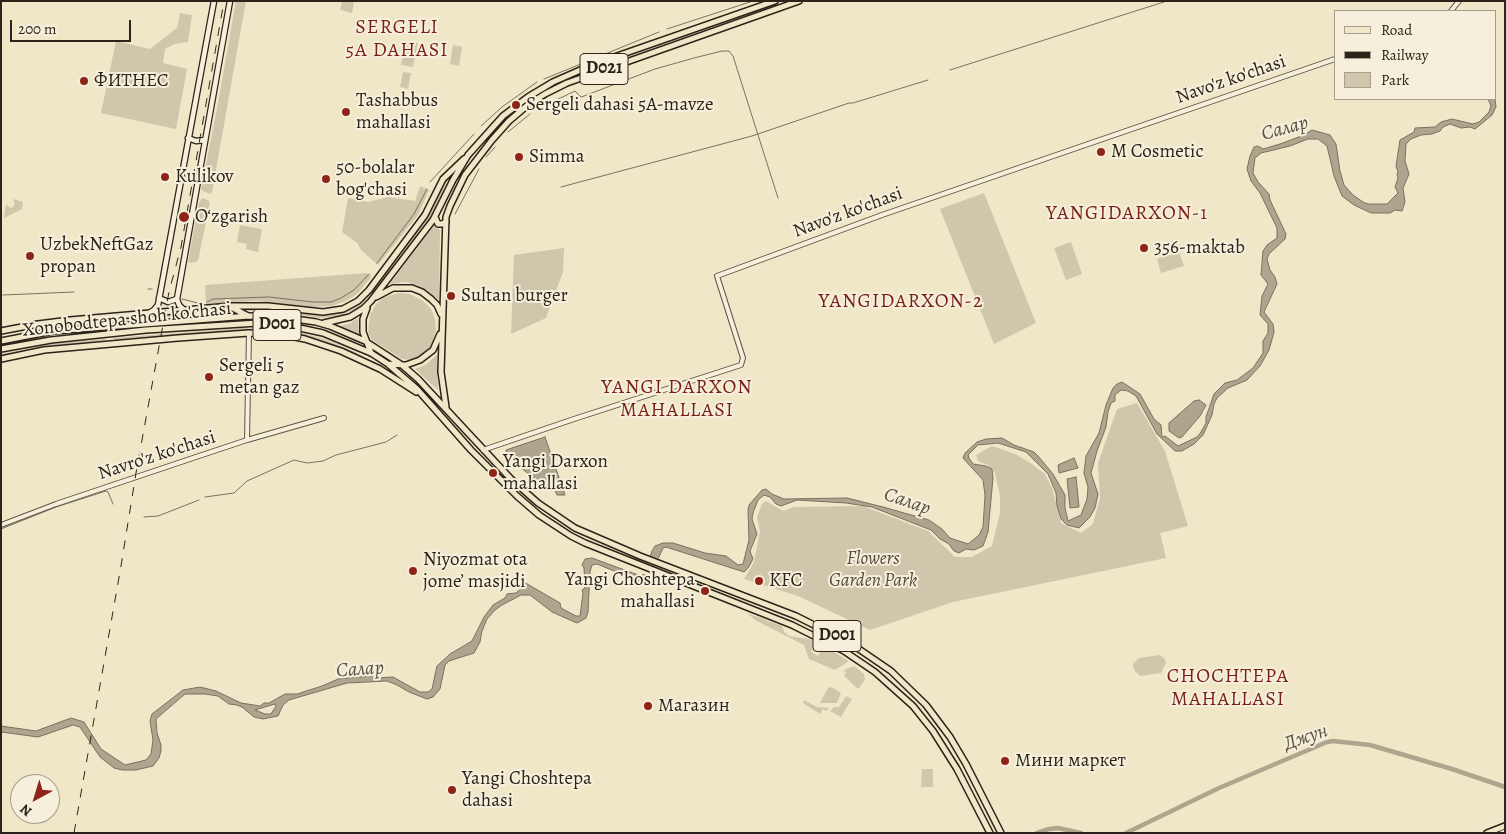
<!DOCTYPE html>
<meta charset="utf-8">
<style>
body{margin:0}
#map{position:relative;width:1506px;height:834px;overflow:hidden;background:#f0e7c9;font-family:Alegreya,serif}
canvas{display:block}
.frame{position:absolute;inset:0;border:2px solid #2c2418;pointer-events:none}
.legend{position:absolute;left:1334px;top:10px;width:162px;height:90px;box-sizing:border-box;background:#f5efdc;border:1px solid #a59e8e;margin:0;padding:6px 9px;list-style:none;font-size:15px;color:#2c2418}
.legend li{display:flex;align-items:center;gap:10px;height:25px}
.legend b{width:25px;border:1px solid #a59e8e}
.north{position:absolute;left:10px;top:774px;width:50px;height:50px;box-sizing:border-box;background:#f5efdc;border:1px solid #a59e8e;border-radius:50%;rotate:219deg;font-size:14px;font-weight:700;line-height:20px;text-align:center;color:#2c2418}
.north::after{content:'';display:block;margin:auto;width:18px;height:22px;background:#8f2418;clip-path:polygon(50% 0,100% 100%,50% 72%,0 100%)}
.scale{position:absolute;left:10px;top:20px;width:121px;height:22px;box-sizing:border-box;border:2px solid #2c2418;border-top:0;padding-left:6px;font-size:15px;line-height:18px;white-space:nowrap;color:#2c2418;-webkit-text-stroke:4px #f5efdc;paint-order:stroke}
</style>
<div id="map">
<canvas width="1506" height="834"></canvas>
<div class="frame"></div>
<ul class="legend">
<li><b style="height:6px;background:#f0e7c9"></b>Road</li>
<li><b style="height:6px;background:#2c2418"></b>Railway</li>
<li><b style="height:14px;background:#cfc6ab"></b>Park</li>
</ul>
<div class="north">N</div>
<div class="scale">200 m</div>
</div>
<script>
const c = document.querySelector('canvas').getContext('2d');
c.lineJoin = 'round';
function paint(path, color) { c.fillStyle = color; c.fill(path, 'evenodd'); }
const toPath = rows => new Path2D(rows.map(r => 'M' + r).join(''));
function strokePath(path, color, width, dash) { c.strokeStyle = color; c.lineWidth = width; c.lineCap = dash ? 'butt' : 'round'; c.setLineDash(dash || []); c.stroke(path); }
function label(font, color, halo, rows, align = 'center') {
  c.font = font + ' Alegreya,serif'; c.lineWidth = 4; c.setLineDash([]); c.textBaseline = 'middle'; c.strokeStyle = halo; c.fillStyle = color; for (const [text, x, y, turn = 0] of rows) {
    c.save(); c.translate(x, y); c.rotate((+turn || 0) * Math.PI / 180); c.textAlign = isNaN(turn) ? turn : align; if (halo) c.strokeText(text, 0, 0); c.fillText(text, 0, 0); c.restore();
  }
}
paint(toPath([
 [236,1,246,1,212,192,210,194,201,190,218,103],
 [342,1,354,1,352,13,340,10],
 [180,13,192,15,188,42,175,44,165,49,163,63,187,69,176,129,101,113,116,41,150,49,177,28],
 [406,41,418,43,413,67,401,65],
 [453,45,462,47,459,66,450,64],
 [403,72,411,73,408,89,400,87],
 [452,172,429,219,374,292,358,308,340,316,321,318,276,312,246,311,242,308,275,309,321,315,339,313,356,305,360,303,426,217,443,181],
 [420,186,429,190,418,215,378,265,361,250,357,243,342,232,348,198,368,202,388,197,415,201],
 [984,193,1036,323,994,344,940,209],
 [202,198,208,200,210,202,198,261,191,263,188,262,199,203],
 [13,199,23,202,22,209,4,218,6,204,10,208,13,207,15,204],
 [240,225,250,227,247,244,237,242],
 [434,226,440,230,439,301,427,290,418,285,406,282,390,284],
 [250,227,262,229,258,252,246,249],
 [1071,242,1082,274,1066,280,1054,248],
 [564,248,563,272,546,318,511,334,514,255],
 [1179,252,1184,266,1161,273,1157,259],
 [367,273,372,276,357,294,348,300,332,306,311,307,256,301,206,304,205,285],
 [399,293,410,294,423,301,431,309,435,319,436,331,430,347,421,355,412,360,402,359,372,340,368,332,370,315,376,304,385,297],
 [231,309,235,311,21,330,34,326,74,322],
 [358,318,359,334,340,326,351,323],
 [242,328,287,330,321,338,354,351,394,375,364,358,337,346,321,340,287,333,242,330,116,341,113,338],
 [104,339,106,340,105,341,41,348,1,356,1,354,51,344],
 [437,355,437,374,438,390,415,369,425,365],
 [1137,403,1165,451,1188,526,1160,533,1166,558,953,602,870,630,798,596,744,579,754,562,760,531,757,517,762,504,766,501,783,511,794,507,863,506,928,531,955,557,972,557,992,546,1000,513,1000,496,995,473,988,465,978,461,976,455,992,446,1015,454,1032,464,1045,474,1052,488,1061,523,1081,533,1093,524,1100,498,1098,463,1117,409],
 [747,613,782,626,784,632,789,636,809,639,817,643,811,652,818,656,824,646,849,661,835,670,809,659,804,645,755,620],
 [1160,655,1164,658,1166,663,1161,673,1140,676,1134,670,1133,664,1139,658],
 [854,666,864,674,865,680,858,689,844,676,846,673,844,671,846,669],
 [832,687,841,693,837,703,820,703,828,688],
 [846,696,852,699,841,717,830,711,834,707,839,707],
 [804,700,817,707,829,708,827,711,823,709,820,714,803,703],
 [922,769,933,769,933,787,921,787]
]), '#cfc6ab');
const water = toPath([
 [1488,99,1495,99,1496,107,1492,115,1475,129,1470,127,1461,128,1450,124,1443,127,1440,131,1432,134,1421,135,1411,139,1406,144,1405,161,1409,174,1403,188,1405,202,1402,211,1395,210,1390,213,1371,213,1354,205,1342,196,1334,176,1327,146,1318,139,1308,139,1290,146,1261,153,1255,158,1253,173,1258,182,1269,194,1270,200,1286,234,1285,239,1269,254,1267,259,1270,270,1275,277,1277,284,1264,312,1273,324,1274,332,1269,350,1260,366,1247,380,1228,388,1217,398,1214,404,1212,415,1203,435,1194,444,1182,451,1175,451,1157,434,1136,396,1128,391,1121,390,1115,395,1115,401,1111,403,1108,412,1106,427,1097,451,1091,473,1098,494,1095,508,1090,517,1079,528,1067,525,1061,519,1057,506,1056,493,1048,474,1026,452,998,443,978,445,968,455,969,458,973,464,986,466,992,469,993,478,988,532,983,546,974,550,966,549,959,553,954,551,949,544,940,539,931,530,872,507,846,503,797,500,781,506,776,504,770,497,764,495,758,500,753,513,752,519,757,534,750,551,753,559,748,568,744,572,666,547,663,548,651,575,645,581,638,581,597,564,592,565,590,572,588,612,586,618,577,623,570,620,552,612,530,595,521,595,502,605,495,610,487,619,482,631,480,642,474,653,449,661,445,665,440,689,433,697,427,699,409,692,397,685,387,681,347,683,289,700,283,705,278,716,263,719,254,717,242,707,237,705,229,704,218,696,205,694,185,694,156,719,157,733,161,745,161,751,159,758,153,766,136,770,122,770,114,768,100,757,80,727,73,725,38,737,1,732,1,726,36,731,71,718,84,722,101,749,125,765,146,760,151,754,153,740,150,721,152,714,183,690,200,687,216,691,241,703,260,706,264,703,269,703,285,694,297,694,322,686,338,679,369,676,377,678,393,677,420,692,428,692,432,689,437,666,450,654,472,641,484,617,493,605,505,598,507,594,516,593,523,587,522,581,560,603,561,608,576,616,580,616,583,593,582,590,585,588,584,568,582,565,585,559,592,558,641,576,644,574,652,551,655,546,663,543,673,543,705,553,726,556,738,565,743,564,749,540,748,510,749,505,762,490,766,489,772,494,784,499,847,498,883,507,929,520,942,529,950,538,968,544,979,535,983,527,985,495,983,480,963,458,965,453,977,442,986,439,1002,438,1014,445,1034,452,1038,456,1053,474,1065,495,1065,508,1068,521,1081,515,1087,499,1088,487,1084,473,1086,456,1099,433,1106,405,1113,388,1117,384,1122,382,1140,394,1154,419,1161,425,1162,437,1165,436,1178,446,1197,437,1201,432,1206,423,1206,417,1214,394,1225,383,1237,380,1253,368,1263,353,1263,341,1268,333,1268,324,1260,315,1262,296,1268,284,1261,275,1263,251,1267,245,1277,238,1277,228,1260,193,1251,181,1247,169,1250,156,1254,147,1258,146,1263,149,1280,144,1304,135,1312,130,1330,135,1336,144,1340,171,1344,185,1353,195,1363,202,1368,204,1387,204,1398,193,1395,187,1398,178,1397,174,1398,172,1396,166,1400,140,1414,132,1415,128,1435,127,1441,122,1452,119,1473,124,1479,122,1489,112,1491,106,1488,99],
 [275,704,276,706,271,714,265,714,255,710,275,704],
 [1199,400,1206,405,1200,416,1182,437,1179,438,1169,431,1169,423,1194,401,1199,400],
 [545,437,565,495,557,495,551,482,548,489,535,480,508,456,506,450,545,437],
 [1074,458,1078,468,1059,473,1058,465,1074,458],
 [1076,477,1079,507,1070,508,1067,479,1076,477]
]);
paint(water, '#ada58d');
strokePath(water, '#79715e', 1);
paint(toPath([
 [648,555,660,559,652,577,642,573]
]), '#f0e7c9');
strokePath(toPath([
 [667,29,753,1],
 [950,70,1167,1],
 [544,79,659,32],
 [546,105,575,91,581,97,584,96,655,69,694,58,722,51,729,51,733,56,778,198],
 [481,126,502,107,537,82],
 [508,132,530,114],
 [486,157,495,147],
 [430,182,474,134],
 [561,187,752,136,849,103,853,103,928,80],
 [455,214,479,169],
 [377,263,414,214,427,189],
 [148,289,152,289],
 [3,295,74,292],
 [182,299,198,303],
 [207,302,213,299,269,297,313,302,331,302,341,298,354,290,369,274],
 [205,497,234,493,247,481,294,460,307,463,323,461,336,455,386,442,397,435],
 [144,517,158,516,199,500],
 [1,529,56,507,106,491,108,492,113,504]
]), '#79715e', 1);
strokePath(toPath([
 [1037,833,1049,829,1058,828,1081,833],
 [1126,833,1219,788,1327,742,1333,741,1370,745,1452,769,1505,787]
]), '#ada58d', 4.5);
const tertiary = toPath([
 [1451,11,1459,1],
 [247,440,249,333],
 [483,450,574,419,741,365,743,358,717,276,882,215,1335,59],
 [1,525,56,504,190,459,247,440,324,418]
]);
const secondary = toPath([
 [188,138,196,141,205,140],
 [159,298,168,302,177,299],
 [184,310,179,305,177,299,230,1],
 [149,313,154,310,158,305,214,1]
]);
const primary = toPath([
 [1487,833,1505,826],
 [1502,833,1505,832]
]);
const trunk = toPath([
 [435,217,438,224,442,224,446,222],
 [376,297,393,288,412,288,422,292,431,299,437,305,441,314],
 [231,307,248,316],
 [367,308,363,319,363,332,371,353],
 [324,323,350,317,363,309,371,301,433,220,453,180,468,155,503,116,528,97,553,82,594,64,775,1],
 [1,331,38,324,70,320,231,306,268,306,323,312,343,309,358,301,369,290,425,215,443,179,464,159],
 [1,341,53,331,249,316,281,317,316,322,330,326,365,341,402,365,418,379,511,479,538,503,575,528,640,556,796,616,850,643,891,671,926,705,950,737,966,764,1001,833],
 [1,349,51,340,146,330,258,323,286,325,323,333,371,353,388,364,417,389,471,450,517,496,539,515,571,536,585,543,792,625,844,651,875,672,913,706,933,731,957,769,990,833],
 [1,359,44,350,178,338,249,333,280,334,305,339,341,351,380,369,416,392],
 [388,364,406,365,420,360,433,350,440,334],
 [446,407,441,372,446,217,450,206,465,175,492,140,509,121,529,104,545,94,567,83,799,1]
]);
strokePath(tertiary, '#5d5544', 6);
strokePath(secondary, '#2c2418', 7);
strokePath(primary, '#2c2418', 8);
strokePath(trunk, '#2c2418', 8);
strokePath(tertiary, '#f5efdc', 4);
strokePath(secondary, '#f5efdc', 4.5);
strokePath(primary, '#f0e7c9', 5);
strokePath(trunk, '#f0e7c9', 5);
strokePath(toPath([
 [74,833,121,566,136,473,169,292,181,247,224,1]
]), '#2c2418', 1, [9, 9]);
for (const [x, y, r, color] of [
 [84,81,5,"#8f2418"],
 [516,105,5,"#8f2418"],
 [346,112,5,"#8f2418"],
 [1101,152,5,"#8f2418"],
 [519,157,5,"#8f2418"],
 [165,177,5,"#8f2418"],
 [326,179,5,"#8f2418"],
 [184,217,6,"#8f2418"],
 [1144,248,5,"#8f2418"],
 [30,256,5,"#8f2418"],
 [451,296,5,"#8f2418"],
 [209,377,5,"#8f2418"],
 [493,473,5,"#8f2418"],
 [413,571,5,"#8f2418"],
 [759,581,5,"#8f2418"],
 [705,591,5,"#8f2418"],
 [648,706,5,"#8f2418"],
 [1005,761,5,"#8f2418"],
 [452,790,5,"#8f2418"]
]) { const dot = new Path2D(); dot.arc(x, y, r, 0, 2 * Math.PI); c.fillStyle = color; c.fill(dot); strokePath(dot, '#f5efdc', 2); }
for (const [x, y, w] of [
 [604,69,48],
 [277,325,48],
 [837,636,48]
]) { const box = new Path2D(); box.roundRect(x - w / 2, y - 15.5, w, 31, 4); c.fillStyle = '#f5efdc'; c.fill(box); strokePath(box, '#2c2418', 1); }
label('bold 18px', '#2c2418', null, [
 ["D021",604,69],
 ["D001",277,325],
 ["D001",837,636]
]);
label('19px', '#2c2418', '#f5efdc', [
 ["Navo'z ko'chasi",1231,80,-19],
 ["Navo'z ko'chasi",848,213,-20],
 ["Xonobodtepa shoh ko'chasi",127,320,-6],
 ["Navro'z ko'chasi",157,456,-18]
]);
label('19px', '#2c2418', '#f5efdc', [
 ["ФИТНЕС",94,81],
 ["Tashabbus",356,101],
 ["mahallasi",356,123],
 ["Sergeli dahasi 5A-mavze",526,105],
 ["M Cosmetic",1111,152],
 ["Simma",529,157],
 ["50-bolalar",336,168],
 ["bog'chasi",336,190],
 ["Kulikov",175,177],
 ["O‘zgarish",195,217],
 ["UzbekNeftGaz",40,245],
 ["propan",40,267],
 ["356-maktab",1154,248],
 ["Sultan burger",461,296],
 ["Sergeli 5",219,366],
 ["metan gaz",219,388],
 ["Yangi Darxon",503,462],
 ["mahallasi",503,484],
 ["Niyozmat ota",423,560],
 ["jome’ masjidi",423,582],
 ["Yangi Choshtepa",695,580,"right"],
 ["mahallasi",695,602,"right"],
 ["KFC",769,581],
 ["Магазин",658,706],
 ["Мини маркет",1015,761],
 ["Yangi Choshtepa",462,779],
 ["dahasi",462,801]
], 'left');
label('italic 19px', '#554c3d', '#f5efdc', [
 ["Flowers",873,559],
 ["Garden Park",873,581]
]);
c.letterSpacing = '1px';
label('20px', '#7a1f14', '#f5efdc', [
 ["SERGELI",397,28],
 ["5A DAHASI",397,51],
 ["YANGIDARXON-1",1127,214],
 ["YANGIDARXON-2",901,302],
 ["YANGI DARXON",677,388],
 ["MAHALLASI",677,411],
 ["CHOCHTEPA",1228,677],
 ["MAHALLASI",1228,700]
]);
c.letterSpacing = '0px';
label('italic 20px', '#595141', '#f5efdc', [
 ["Салар",1285,129,-15],
 ["Салар",907,502,19],
 ["Салар",360,670,-4],
 ["Джун",1306,738,-19]
]);
</script>
